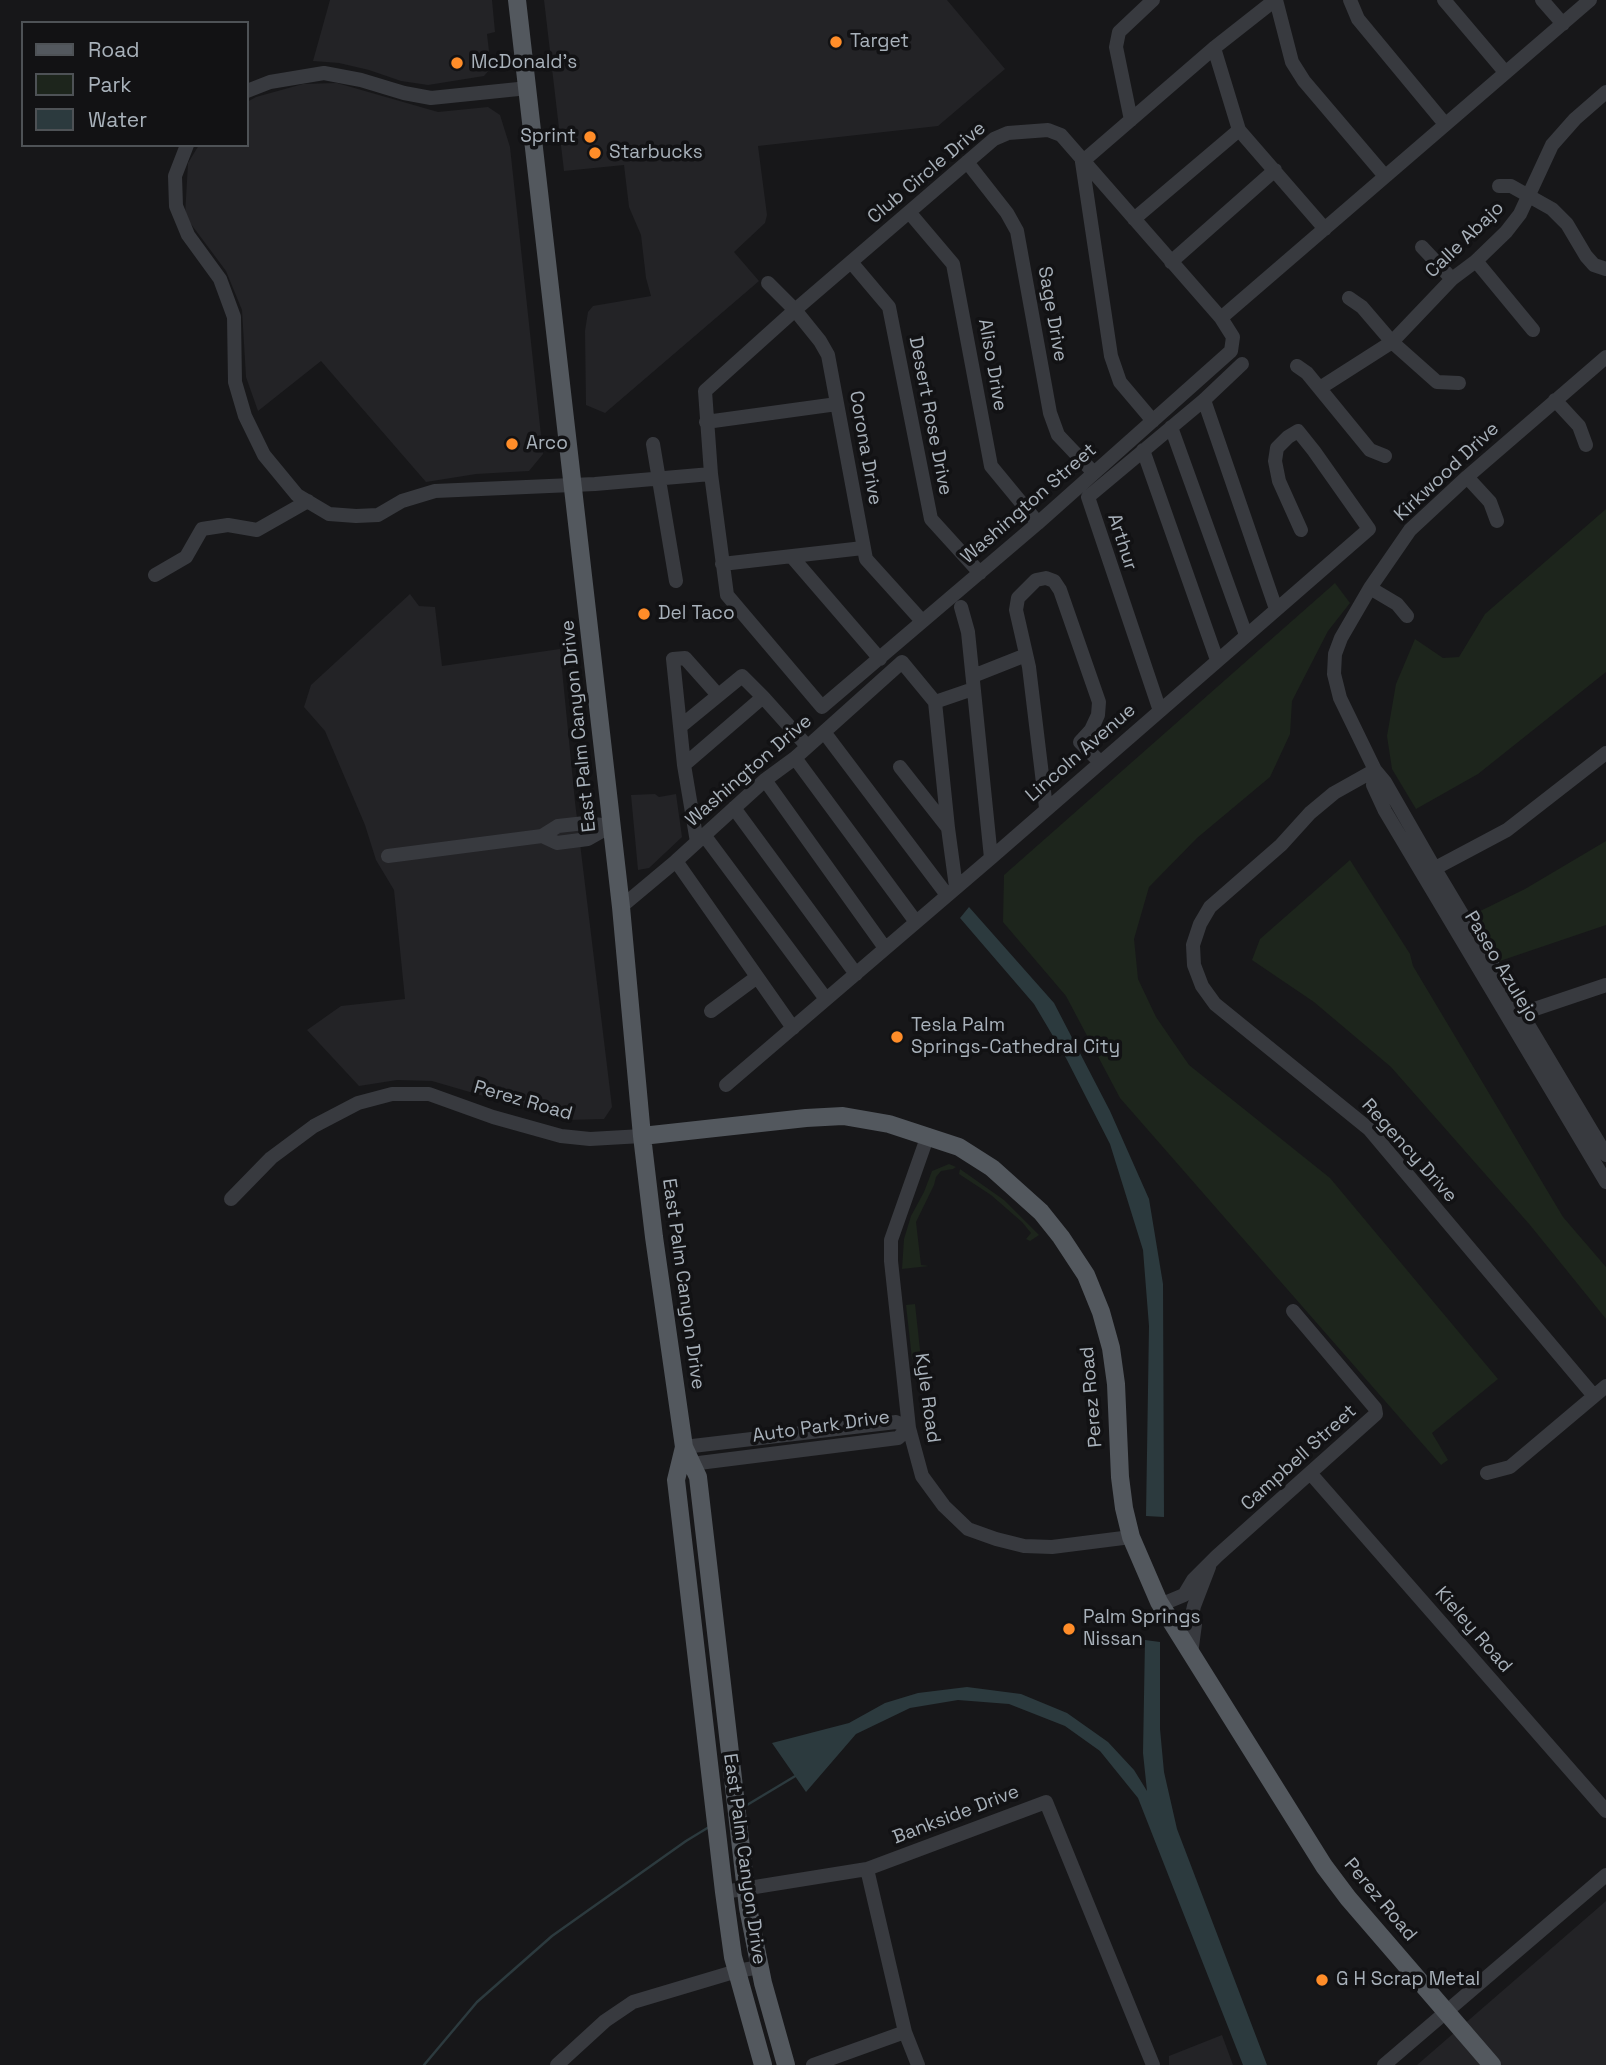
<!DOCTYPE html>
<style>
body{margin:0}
#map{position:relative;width:1606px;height:2065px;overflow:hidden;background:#171719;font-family:"Space Grotesk",sans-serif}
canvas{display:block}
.legend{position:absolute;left:21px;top:21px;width:228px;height:126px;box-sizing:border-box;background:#121214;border:2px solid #4e5256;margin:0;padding:9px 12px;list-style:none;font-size:21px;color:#a8b1ba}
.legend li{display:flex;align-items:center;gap:14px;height:35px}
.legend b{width:35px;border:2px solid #4e5256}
</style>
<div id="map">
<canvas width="1606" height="2065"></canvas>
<ul class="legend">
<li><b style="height:9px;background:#53585e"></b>Road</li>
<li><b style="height:19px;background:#1d251c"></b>Park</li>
<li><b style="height:19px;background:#2c3a3e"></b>Water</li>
</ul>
</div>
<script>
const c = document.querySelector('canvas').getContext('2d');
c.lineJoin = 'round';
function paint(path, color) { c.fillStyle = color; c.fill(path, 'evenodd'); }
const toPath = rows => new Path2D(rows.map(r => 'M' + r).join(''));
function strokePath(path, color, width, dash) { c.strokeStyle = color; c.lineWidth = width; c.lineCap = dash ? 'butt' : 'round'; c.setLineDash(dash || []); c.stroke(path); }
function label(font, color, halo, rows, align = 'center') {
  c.font = font + ' "Space Grotesk",sans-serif'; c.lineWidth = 7; c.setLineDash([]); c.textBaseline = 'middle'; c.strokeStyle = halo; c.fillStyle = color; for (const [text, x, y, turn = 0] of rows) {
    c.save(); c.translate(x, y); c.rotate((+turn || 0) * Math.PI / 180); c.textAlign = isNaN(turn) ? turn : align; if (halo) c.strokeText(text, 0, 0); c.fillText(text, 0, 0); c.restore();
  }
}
paint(toPath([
 [330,0,492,0,495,32,487,34,491,68,484,76,428,85,401,81,369,70,339,63,313,61],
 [544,0,947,0,1005,69,938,126,758,146,767,215,765,223,734,252,759,281,605,413,586,405,585,331,588,312,593,306,651,296,646,278,641,235,629,207,624,165,564,171],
 [337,83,438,112,488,107,500,115,510,147,543,454,529,471,476,474,426,482,321,361,258,411,246,377,242,310,226,271,185,216,188,163,199,145,247,145,247,102,256,97,303,84],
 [410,594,419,606,435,607,442,666,560,649,575,802,612,1107,604,1119,566,1120,432,1081,397,1080,359,1086,307,1030,341,1006,405,999,394,890,376,860,365,825,325,731,304,707,311,685],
 [655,794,659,797,676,794,682,837,649,868,638,870,631,795],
 [1606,1901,1606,2065,1417,2065],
 [1222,2035,1233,2065,1169,2065,1169,2056]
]), '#232326');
paint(toPath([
 [1606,509,1606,672,1478,774,1416,809,1392,769,1387,736,1396,684,1415,639,1443,658,1459,657,1485,614],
 [1335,583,1350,603,1328,631,1292,701,1290,734,1270,777,1197,838,1149,887,1134,939,1138,979,1156,1017,1189,1065,1330,1178,1498,1379,1432,1433,1448,1460,1441,1465,1120,1098,1066,996,1003,922,1004,875],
 [1606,841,1606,925,1497,962,1470,916,1525,889],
 [1350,860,1410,954,1413,966,1563,1217,1606,1267,1606,1319,1530,1225,1391,1067,1314,1002,1252,960,1260,939],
 [949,1164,956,1167,953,1169,941,1171,936,1177,934,1185,916,1222,921,1265,929,1266,902,1269,904,1239,911,1216,924,1192,932,1171],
 [960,1169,1004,1200,1039,1235,1030,1241,1026,1239,1031,1233,1022,1222,991,1195,959,1174],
 [915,1304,921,1359,912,1359,906,1305]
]), '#1d251c');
paint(toPath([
 [969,907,1054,1003,1110,1111,1149,1199,1163,1284,1164,1517,1146,1516,1149,1326,1143,1250,1110,1144,1066,1058,1034,1004,960,918],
 [1145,1640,1160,1642,1160,1729,1164,1772,1177,1829,1267,2065,1243,2065,1138,1798,1100,1751,1065,1726,1009,1704,958,1700,910,1708,856,1734,806,1792,772,1743,849,1723,885,1703,918,1693,967,1687,1021,1694,1067,1713,1108,1742,1134,1770,1147,1791,1143,1753]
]), '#2c3a3e');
strokePath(toPath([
 [742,1808,797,1775],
 [424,2065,477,2002,552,1936,686,1841,709,1827]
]), '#2c3a3e', 2.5);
strokePath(toPath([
 [1276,0,1292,62,1304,81,1384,175],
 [1350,0,1358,19,1445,124],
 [1444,0,1505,72],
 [1542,0,1563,24],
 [1214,48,1239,130,1325,229],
 [247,91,270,82,324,73,361,80,404,93,431,98,528,88],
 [1131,120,1116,47,1119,32,1153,0],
 [1048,130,1061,135,1221,318,1233,337,1231,351,1038,523,822,707,727,595,711,474,705,391,795,310,994,139,1008,133,1048,130],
 [187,145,175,176,176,206,188,235,220,279,234,317,235,382,245,416,264,455,297,495,329,514,356,516,378,515,402,501,435,491,595,484,711,474],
 [967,162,1007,213,1017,231,1050,413,1058,435,1094,473],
 [1499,186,1511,186,1552,209,1567,224,1586,256,1594,265,1606,269],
 [909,212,953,264,991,466,1038,523],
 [1134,219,1239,130],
 [1422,247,1452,279],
 [1476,261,1533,330],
 [851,262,889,307,931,519,980,573],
 [1171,262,1275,170],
 [768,283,795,310,820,341,828,355,866,559,922,621],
 [1349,298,1362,307,1392,342,1437,382,1459,383],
 [1221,318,1590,0],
 [1606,357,1467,477,1410,530,1370,588,1341,638,1335,654,1334,674,1340,698,1375,770,1385,782,1435,869,1606,1155],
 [1297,366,1307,373,1370,450,1385,456],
 [1320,388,1392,342,1452,279,1476,261,1506,232,1520,214,1552,145,1575,119,1606,92],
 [1204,400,1276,609],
 [1555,400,1579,426,1586,445],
 [1153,421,1120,382,1111,356,1082,162,1214,48,1275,0],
 [706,422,837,404],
 [1171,427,1246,635],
 [653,444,676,581],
 [1143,450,1217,660],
 [1467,477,1490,502,1497,521],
 [792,557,880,659],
 [722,564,863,548],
 [155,575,186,557,202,529,228,525,257,530,308,501],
 [1370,588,1397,604,1407,616],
 [961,607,968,632,991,858],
 [973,676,1026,655],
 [935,702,973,689],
 [1160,711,1088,497,1204,400,1242,364],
 [681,726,742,676,763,697],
 [824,732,947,895],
 [795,758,916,922],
 [684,765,763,697,807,746],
 [900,767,948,828,956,887],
 [1375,770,1334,793,1310,813,1281,845,1210,907,1200,924,1193,945,1194,965,1202,986,1215,1004,1369,1129,1594,1396],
 [1375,770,1373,785,1385,811,1606,1182],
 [765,780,885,948],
 [734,808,856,974],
 [1046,808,1029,667,1016,610,1018,598,1036,580,1046,578,1054,581,1060,590,1099,702,1098,715,1091,730,1080,742,1100,762],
 [704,835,826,999],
 [542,836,557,843,588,839,611,826],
 [697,842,684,765,673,659,685,658,718,695],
 [388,856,542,836,558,826,585,823,611,826],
 [676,861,793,1028],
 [1428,872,1507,830,1606,753],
 [621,907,676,861,765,780,795,758,902,662,935,702,948,828],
 [711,1011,757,977],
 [1514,1016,1606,985],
 [726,1085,991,858,1369,529,1314,451,1298,431,1288,437,1277,448,1275,461,1279,481,1301,530],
 [928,1135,891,1240,891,1261,909,1428,922,1476,944,1506,968,1529,996,1539,1024,1546,1052,1547,1131,1537],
 [231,1199,271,1158,314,1126,358,1103,392,1094,429,1094,493,1117,561,1136,590,1139,642,1136],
 [683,1465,898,1438,909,1428,896,1422,684,1447],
 [1487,1473,1510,1467,1606,1386],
 [1311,1474,1606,1811],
 [1160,1605,1184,1595,1193,1580,1217,1556,1376,1414,1375,1408,1293,1311],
 [1191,1654,1195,1624,1192,1615,1194,1606,1209,1567],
 [867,1869,905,2032,918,2065],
 [724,1892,867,1869,1046,1802,1153,2065],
 [557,2065,605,2021,633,2002,737,1971,760,1967],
 [813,2065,905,2032],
 [1384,2065,1606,1875]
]), '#383a3f', 14);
strokePath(toPath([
 [517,0,621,907,642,1136,654,1237,684,1447,698,1477,748,1908,763,1983,786,2065],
 [642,1136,806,1118,843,1116,889,1124,959,1147,992,1168,1041,1212,1061,1237,1086,1275,1101,1312,1111,1348,1116,1384,1120,1477,1124,1508,1131,1537,1159,1602,1324,1866,1348,1898,1492,2065],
 [684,1447,676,1480,724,1892,733,1957,763,2065]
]), '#53585e', 18);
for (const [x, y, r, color] of [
 [836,42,7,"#ff8d29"],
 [457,63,7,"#ff8d29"],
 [590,137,7,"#ff8d29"],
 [595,153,7,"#ff8d29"],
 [512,444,7,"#ff8d29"],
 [644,614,7,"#ff8d29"],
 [897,1037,7,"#ff8d29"],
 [1069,1629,7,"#ff8d29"],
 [1322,1980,7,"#ff8d29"]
]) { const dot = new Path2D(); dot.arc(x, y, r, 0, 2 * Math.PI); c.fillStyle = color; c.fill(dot); strokePath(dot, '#121214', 2.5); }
label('19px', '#a8b1ba', '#121214', [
 ["Target",850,42],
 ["McDonald's",471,63],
 ["Sprint",576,137,"right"],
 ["Starbucks",609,153],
 ["Arco",526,444],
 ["Del Taco",658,614],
 ["Tesla Palm",911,1026],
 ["Springs-Cathedral City",911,1048],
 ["Palm Springs",1083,1618],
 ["Nissan",1083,1640],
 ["G H Scrap Metal",1336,1980]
], 'left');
label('19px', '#a8b1ba', '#121214', [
 ["Club Circle Drive",927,173,-40],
 ["Calle Abajo",1465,240,-44],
 ["Sage Drive",1052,314,80],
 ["Aliso Drive",992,365,80],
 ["Desert Rose Drive",930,416,79],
 ["Corona Drive",865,448,80],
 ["Kirkwood Drive",1447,472,-43],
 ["Washington Street",1029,504,-41],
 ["Arthur",1122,542,72],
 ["East Palm Canyon Drive",579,726,-96],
 ["Lincoln Avenue",1081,753,-41],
 ["Washington Drive",749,771,-41],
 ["Paseo Azulejo",1501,967,59],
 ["Perez Road",523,1101,16],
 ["Regency Drive",1409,1151,48],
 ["East Palm Canyon Drive",683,1284,82],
 ["Perez Road",1092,1397,-95],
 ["Kyle Road",927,1398,82],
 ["Auto Park Drive",821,1427,-8],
 ["Campbell Street",1299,1458,-42],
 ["Kieley Road",1473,1630,49],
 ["Bankside Drive",956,1815,-21],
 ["East Palm Canyon Drive",744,1859,82],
 ["Perez Road",1380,1900,50]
]);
</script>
